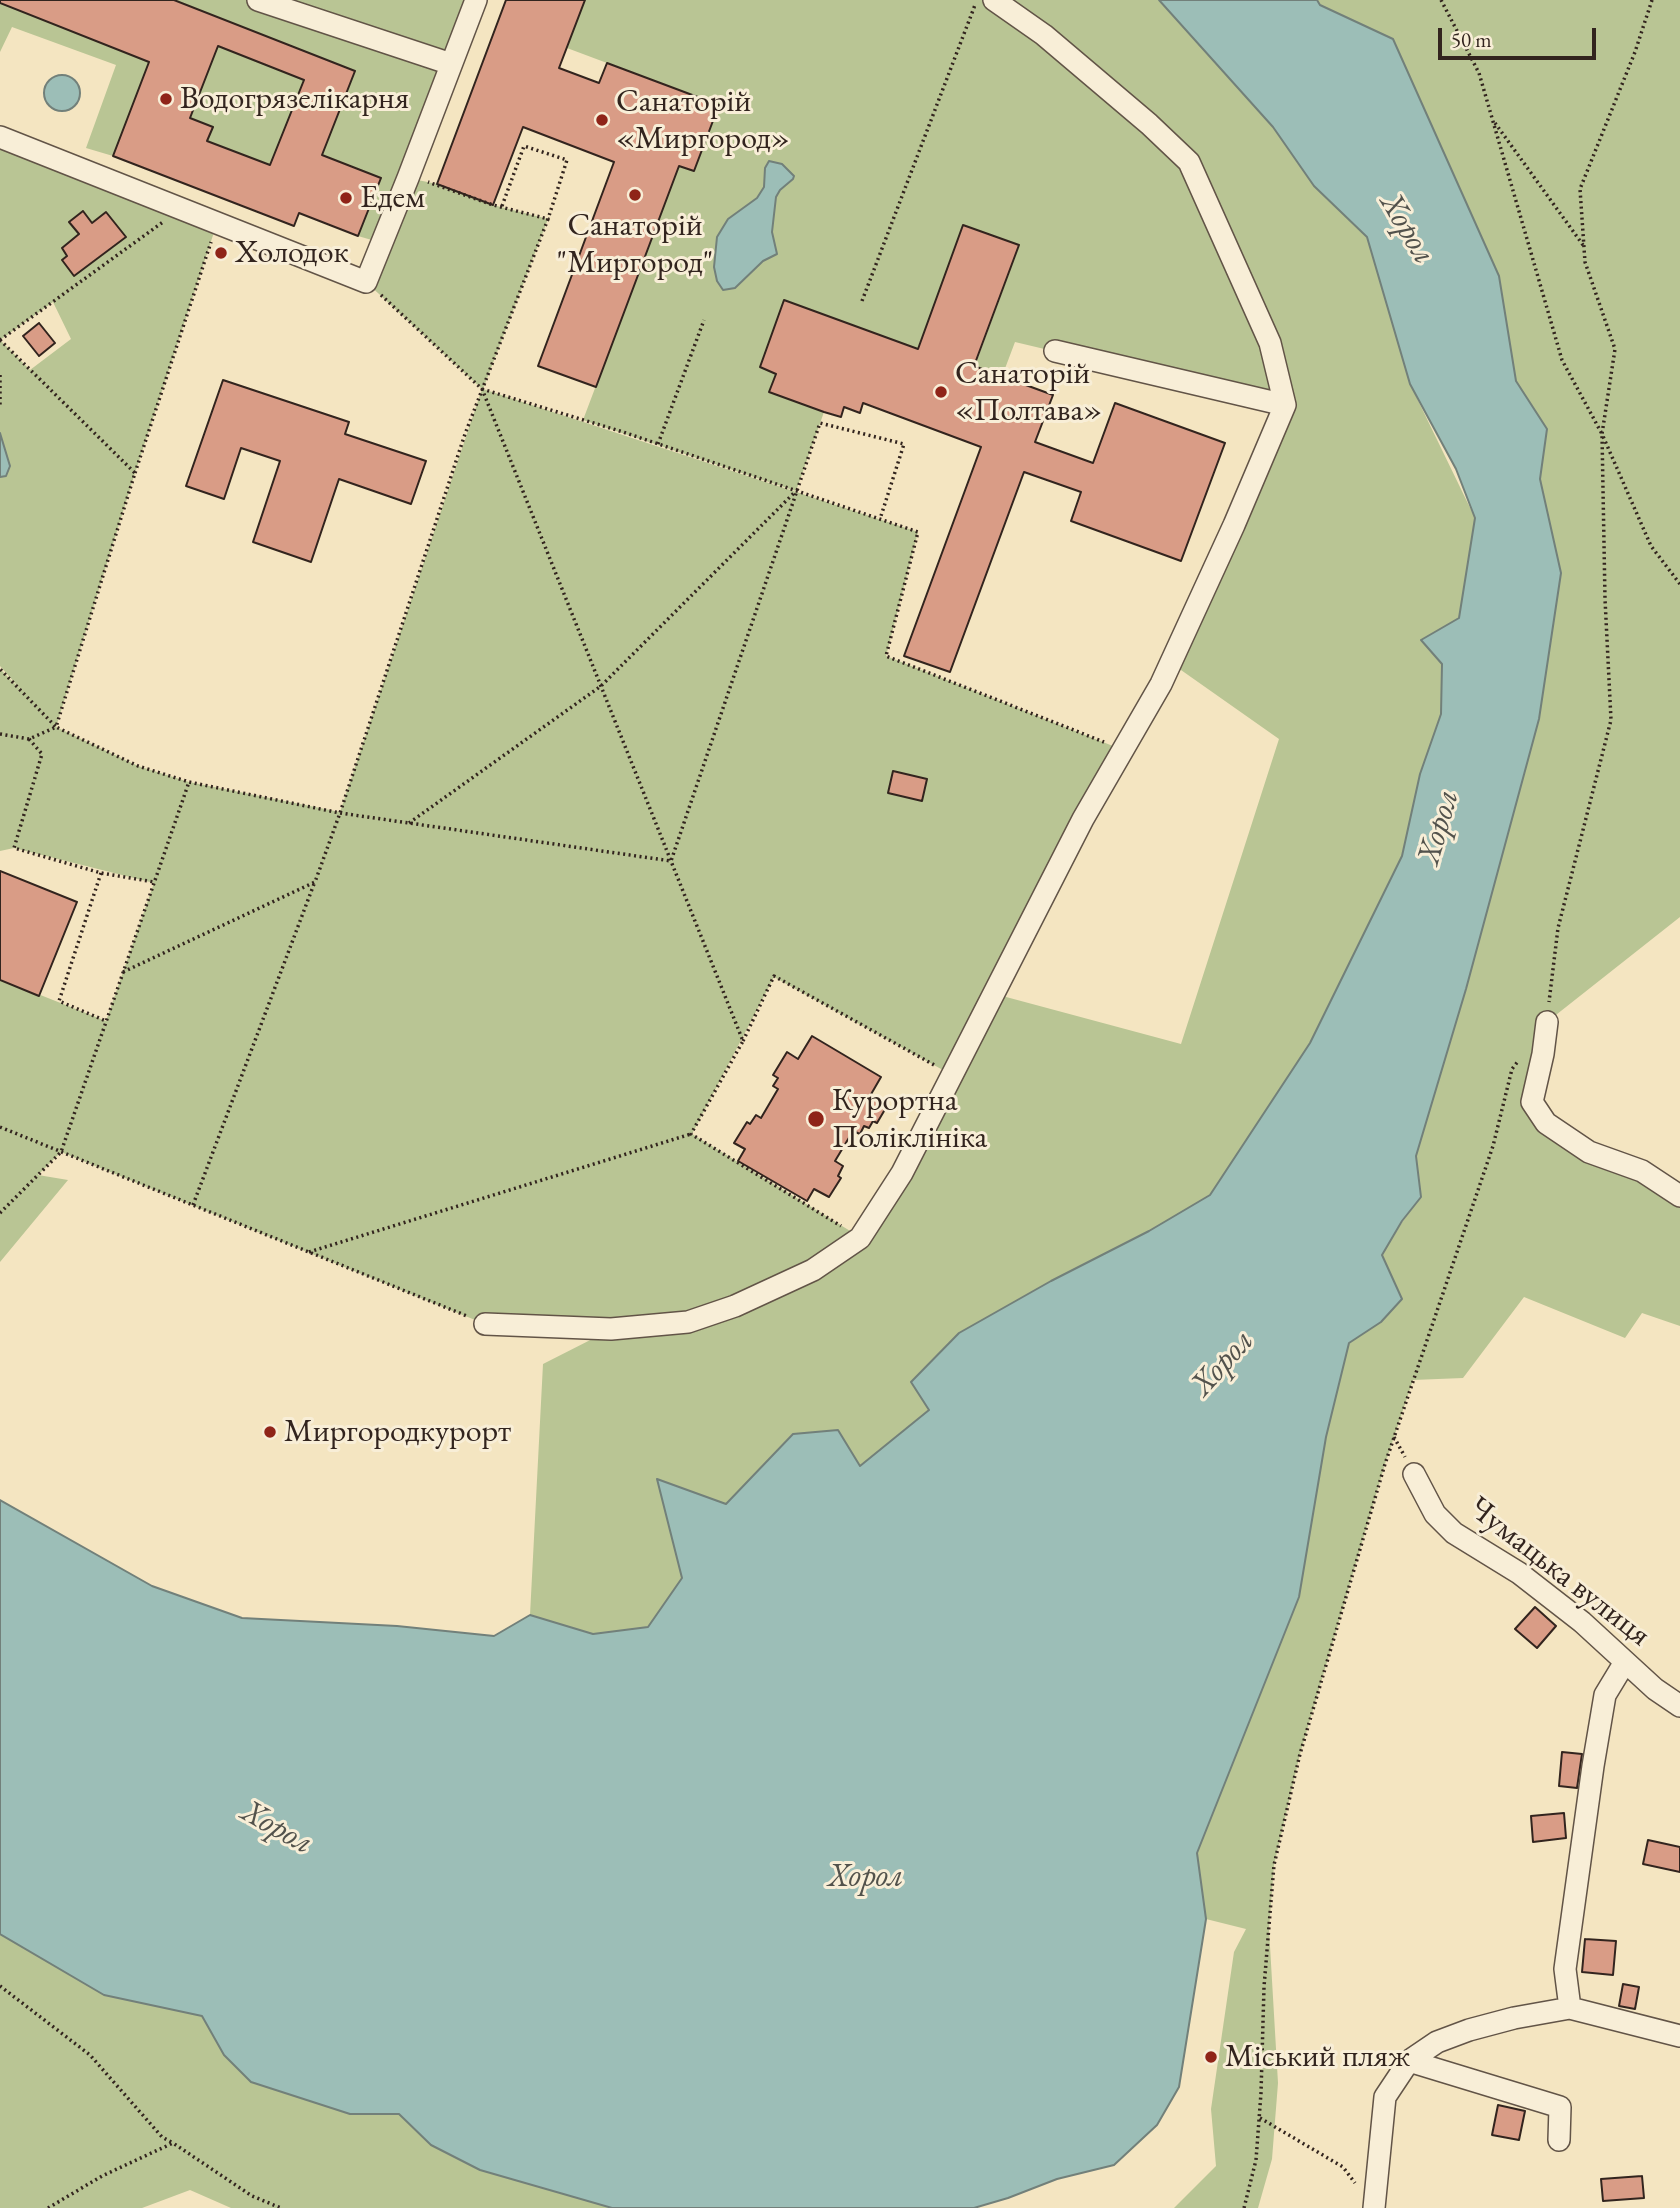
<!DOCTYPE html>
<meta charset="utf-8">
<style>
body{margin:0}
#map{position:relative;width:1680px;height:2208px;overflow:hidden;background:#f4e5c1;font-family:"EB Garamond",serif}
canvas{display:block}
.scale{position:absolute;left:1438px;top:28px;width:158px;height:32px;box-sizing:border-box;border:4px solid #32241e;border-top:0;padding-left:9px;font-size:21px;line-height:24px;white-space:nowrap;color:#32241e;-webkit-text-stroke:5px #f8eed7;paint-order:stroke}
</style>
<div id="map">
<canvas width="1680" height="2208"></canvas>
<div class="scale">50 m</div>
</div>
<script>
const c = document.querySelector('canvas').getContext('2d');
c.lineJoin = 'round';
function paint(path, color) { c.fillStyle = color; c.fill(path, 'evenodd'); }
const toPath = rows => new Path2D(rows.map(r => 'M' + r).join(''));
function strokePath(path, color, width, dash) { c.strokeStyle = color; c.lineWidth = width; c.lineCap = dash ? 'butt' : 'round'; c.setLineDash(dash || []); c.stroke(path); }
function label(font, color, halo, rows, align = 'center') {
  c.font = font + ' "EB Garamond",serif'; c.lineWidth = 6; c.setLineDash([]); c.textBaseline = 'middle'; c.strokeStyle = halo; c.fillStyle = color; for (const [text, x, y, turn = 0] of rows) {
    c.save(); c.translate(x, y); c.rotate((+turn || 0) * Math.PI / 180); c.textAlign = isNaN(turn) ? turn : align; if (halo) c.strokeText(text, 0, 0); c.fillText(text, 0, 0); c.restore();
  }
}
paint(toPath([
 [0,0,476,0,408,178,437,184,493,205,548,219,483,389,918,532,886,656,1123,750,995,994,1181,1044,1279,739,1171,663,1284,406,1015,342,995,395,968,385,1019,246,964,225,911,366,784,301,760,367,776,374,770,391,824,412,796,491,583,420,679,166,694,171,719,105,567,48,585,0,1159,0,1273,127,1314,186,1367,237,1410,384,1475,518,1459,619,1442,664,1441,714,1402,856,1310,1043,1210,1195,1149,1231,1051,1281,929,1410,860,1467,792,1434,726,1504,682,1578,648,1627,593,1634,530,1615,543,1364,610,1330,485,1324,61,1152,38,1175,68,1180,0,1262,0,979,106,1021,154,883,14,848,0,851,0,669,22,691,0,666,0,477,6,476,10,466,0,433,0,137,217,223,135,473,56,727,138,766,189,782,340,812,482,389,366,282,382,243,358,236,380,179,321,156,294,226,113,156,86,148,116,65,12,27,0,52],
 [53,302,71,339,30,370,0,340],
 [774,977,952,1075,860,1237,692,1134],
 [1317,0,1680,0,1680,917,1547,1022,1532,1102,1546,1123,1680,1196,1680,1326,1642,1313,1625,1338,1524,1297,1463,1378,1413,1380,1385,1464,1300,1754,1274,1865,1269,1929,1278,2083,1272,2159,1258,2208,1174,2208,1216,2166,1211,2109,1234,1952,1246,1929,1206,1919,1197,1854,1230,1768,1326,1437,1349,1343,1381,1322,1382,1255,1403,1221,1421,1197,1416,1156,1466,989,1539,719,1561,573,1540,479,1547,429,1516,381,1499,276],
 [0,1934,104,1995,202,2016,224,2055,349,2114,399,2114,431,2145,480,2170,612,2208,231,2208,190,2190,142,2208,0,2208]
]), '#b9c594');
const water = toPath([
 [1159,0,1317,0,1320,5,1393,39,1499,276,1516,381,1547,429,1540,479,1561,573,1539,719,1466,989,1416,1156,1421,1197,1402,1221,1382,1255,1402,1299,1381,1322,1349,1343,1326,1437,1299,1597,1197,1853,1206,1919,1179,2087,1157,2125,1114,2165,1057,2179,1008,2198,974,2208,612,2208,480,2170,431,2145,399,2114,350,2114,251,2082,224,2055,202,2016,104,1995,0,1934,0,1500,152,1586,242,1618,397,1626,494,1636,530,1615,593,1634,648,1627,682,1578,657,1479,726,1504,793,1434,838,1430,860,1466,929,1410,911,1382,959,1333,1051,1281,1149,1231,1210,1195,1310,1043,1402,856,1420,774,1441,714,1442,664,1421,640,1459,618,1475,518,1456,469,1410,384,1367,237,1314,186,1273,127,1159,0],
 '44 93a18 18 0 1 1 36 0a18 18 0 1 1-36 0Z',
 [769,161,782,164,794,176,793,179,780,190,776,197,772,232,777,254,763,261,735,288,723,290,717,281,714,267,717,237,728,219,757,198,764,187,765,168,769,161],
 [0,433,10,466,6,476,0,477,0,433]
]);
paint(water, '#9cbeb7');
strokePath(water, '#72807a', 2);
const building = toPath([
 [0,0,174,0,355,71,322,155,381,178,358,236,299,213,294,226,113,156,149,62,0,3,0,0],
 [218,46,304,80,270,165,207,141,213,127,190,118,218,46],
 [506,0,585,0,559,68,599,83,607,63,719,105,694,171,679,166,596,387,538,366,614,162,523,127,493,205,437,184,506,0],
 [83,211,92,223,106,212,126,237,74,276,62,260,67,256,62,248,79,234,69,222,83,211],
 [963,225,1019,245,974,366,1053,395,1035,442,1093,463,1115,403,1225,443,1181,561,1071,521,1081,492,1024,472,950,672,904,656,981,447,863,403,860,413,844,407,841,417,824,412,769,392,776,374,760,367,784,300,918,349,963,225],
 [39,323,55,343,39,356,23,336,39,323],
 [223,380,349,422,345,434,426,461,411,504,339,479,311,562,253,542,280,461,241,448,224,499,186,486,223,380],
 [893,771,927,779,922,801,888,793,893,771],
 [0,871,77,902,39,996,0,980,0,871],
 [812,1036,881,1077,870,1096,887,1106,877,1123,873,1121,869,1128,864,1126,860,1134,853,1131,835,1161,843,1166,838,1176,841,1178,829,1197,814,1189,807,1201,738,1161,745,1149,734,1143,747,1122,750,1124,756,1115,761,1118,778,1089,773,1086,778,1078,773,1075,787,1052,798,1059,812,1036],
 [1535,1607,1556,1626,1537,1648,1515,1629,1535,1607],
 [1562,1752,1582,1754,1577,1788,1559,1786,1562,1752],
 [1564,1813,1566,1838,1533,1842,1531,1816,1564,1813],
 [1648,1840,1680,1847,1680,1872,1643,1864,1648,1840],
 [1585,1939,1616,1941,1613,1975,1582,1972,1585,1939],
 [1623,1984,1639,1987,1635,2009,1619,2006,1623,1984],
 [1498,2105,1525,2111,1519,2140,1492,2135,1498,2105],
 [1642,2176,1644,2198,1603,2201,1601,2179,1642,2176]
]);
paint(building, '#d99c86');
strokePath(building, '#32241e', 2);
const minor = toPath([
 [258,0,451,64],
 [0,137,366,282,408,178,476,0],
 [1055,351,1285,405],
 [1547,1022,1543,1054,1532,1102,1546,1123,1589,1152,1642,1171,1680,1196],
 [485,1324,611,1329,688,1322,735,1306,813,1270,860,1238,902,1173,1083,819,1161,684,1234,525,1285,405,1270,343,1189,162,1149,124,1044,35,994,0],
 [1414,1474,1435,1514,1454,1533,1519,1573,1582,1622,1655,1689,1680,1706],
 [1570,2008,1565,1969,1593,1766,1605,1695,1625,1662],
 [1409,2061,1560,2107,1559,2140],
 [1374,2208,1385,2097,1409,2061,1437,2042,1469,2030,1514,2018,1570,2008,1680,2036]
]);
strokePath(minor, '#625447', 24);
strokePath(toPath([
 [1441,0,1479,73,1562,360,1602,434,1605,599,1611,720,1558,928,1549,1002],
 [1652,0,1635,52,1580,189,1585,262,1615,349,1602,434,1651,546,1680,584],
 [1495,123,1583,245],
 [502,206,524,146,567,160,548,219],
 [381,295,482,389,743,1041,691,1134,841,1226],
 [862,301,975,5],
 [0,340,135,473,56,727,0,669],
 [0,340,163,222],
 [0,375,0,405],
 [482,389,623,432,918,532,886,656,1104,742],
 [658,444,704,320],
 [135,473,211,242],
 [0,734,29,739,56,727,138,766,189,782,340,813,671,861,820,423,904,444,880,519],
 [29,739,42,754,14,848,101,873,154,882],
 [409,823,601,686,795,492],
 [101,873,59,1001,106,1021],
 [123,972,315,882,340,813,465,434,548,219,493,205,428,182],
 [743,1041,774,976,936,1066],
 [0,1127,467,1316],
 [193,1205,314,884],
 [0,1213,61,1152,189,782],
 [309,1252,691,1134],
 [1394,1437,1405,1457],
 [0,1986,90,2055,162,2137,173,2143],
 [1260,2118,1343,2167,1355,2183],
 [48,2208,102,2176,173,2143,252,2196,281,2208],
 [1244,2208,1256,2160,1261,2093,1264,1987,1274,1865,1300,1754,1385,1464,1493,1146,1512,1069,1519,1060]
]), '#32241e', 3.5, [2, 3.5]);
strokePath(minor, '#f8eed7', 21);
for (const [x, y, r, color] of [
 [166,99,7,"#8f2418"],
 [602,120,7,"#8f2418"],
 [635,195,7,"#8f2418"],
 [346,198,7,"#8f2418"],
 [221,253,7,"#8f2418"],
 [941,392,7,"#8f2418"],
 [816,1119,9,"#8f2418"],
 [270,1432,7,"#8f2418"],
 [1211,2057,7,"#8f2418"]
]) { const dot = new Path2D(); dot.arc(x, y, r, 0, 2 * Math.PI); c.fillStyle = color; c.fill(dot); strokePath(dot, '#f8eed7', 2.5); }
label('32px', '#32241e', '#f8eed7', [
 ["Водогрязелікарня",180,99],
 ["Санаторій",616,102],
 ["«Миргород»",616,139],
 ["Едем",360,198],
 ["Санаторій",635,226,"center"],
 ["\"Миргород\"",635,263,"center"],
 ["Холодок",235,253],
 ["Санаторій",955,374],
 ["«Полтава»",955,411],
 ["Курортна",832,1101],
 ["Поліклініка",832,1138],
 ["Миргородкурорт",284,1432],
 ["Міський пляж",1225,2057]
], 'left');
label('32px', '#32241e', '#f8eed7', [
 ["Чумацька вулиця",1559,1572,38]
]);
label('italic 33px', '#52524c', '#f8eed7', [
 ["Хорол",1407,229,59],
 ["Хорол",1439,827,-74],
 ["Хорол",1223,1363,-48],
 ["Хорол",277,1828,29],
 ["Хорол",866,1877]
]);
</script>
